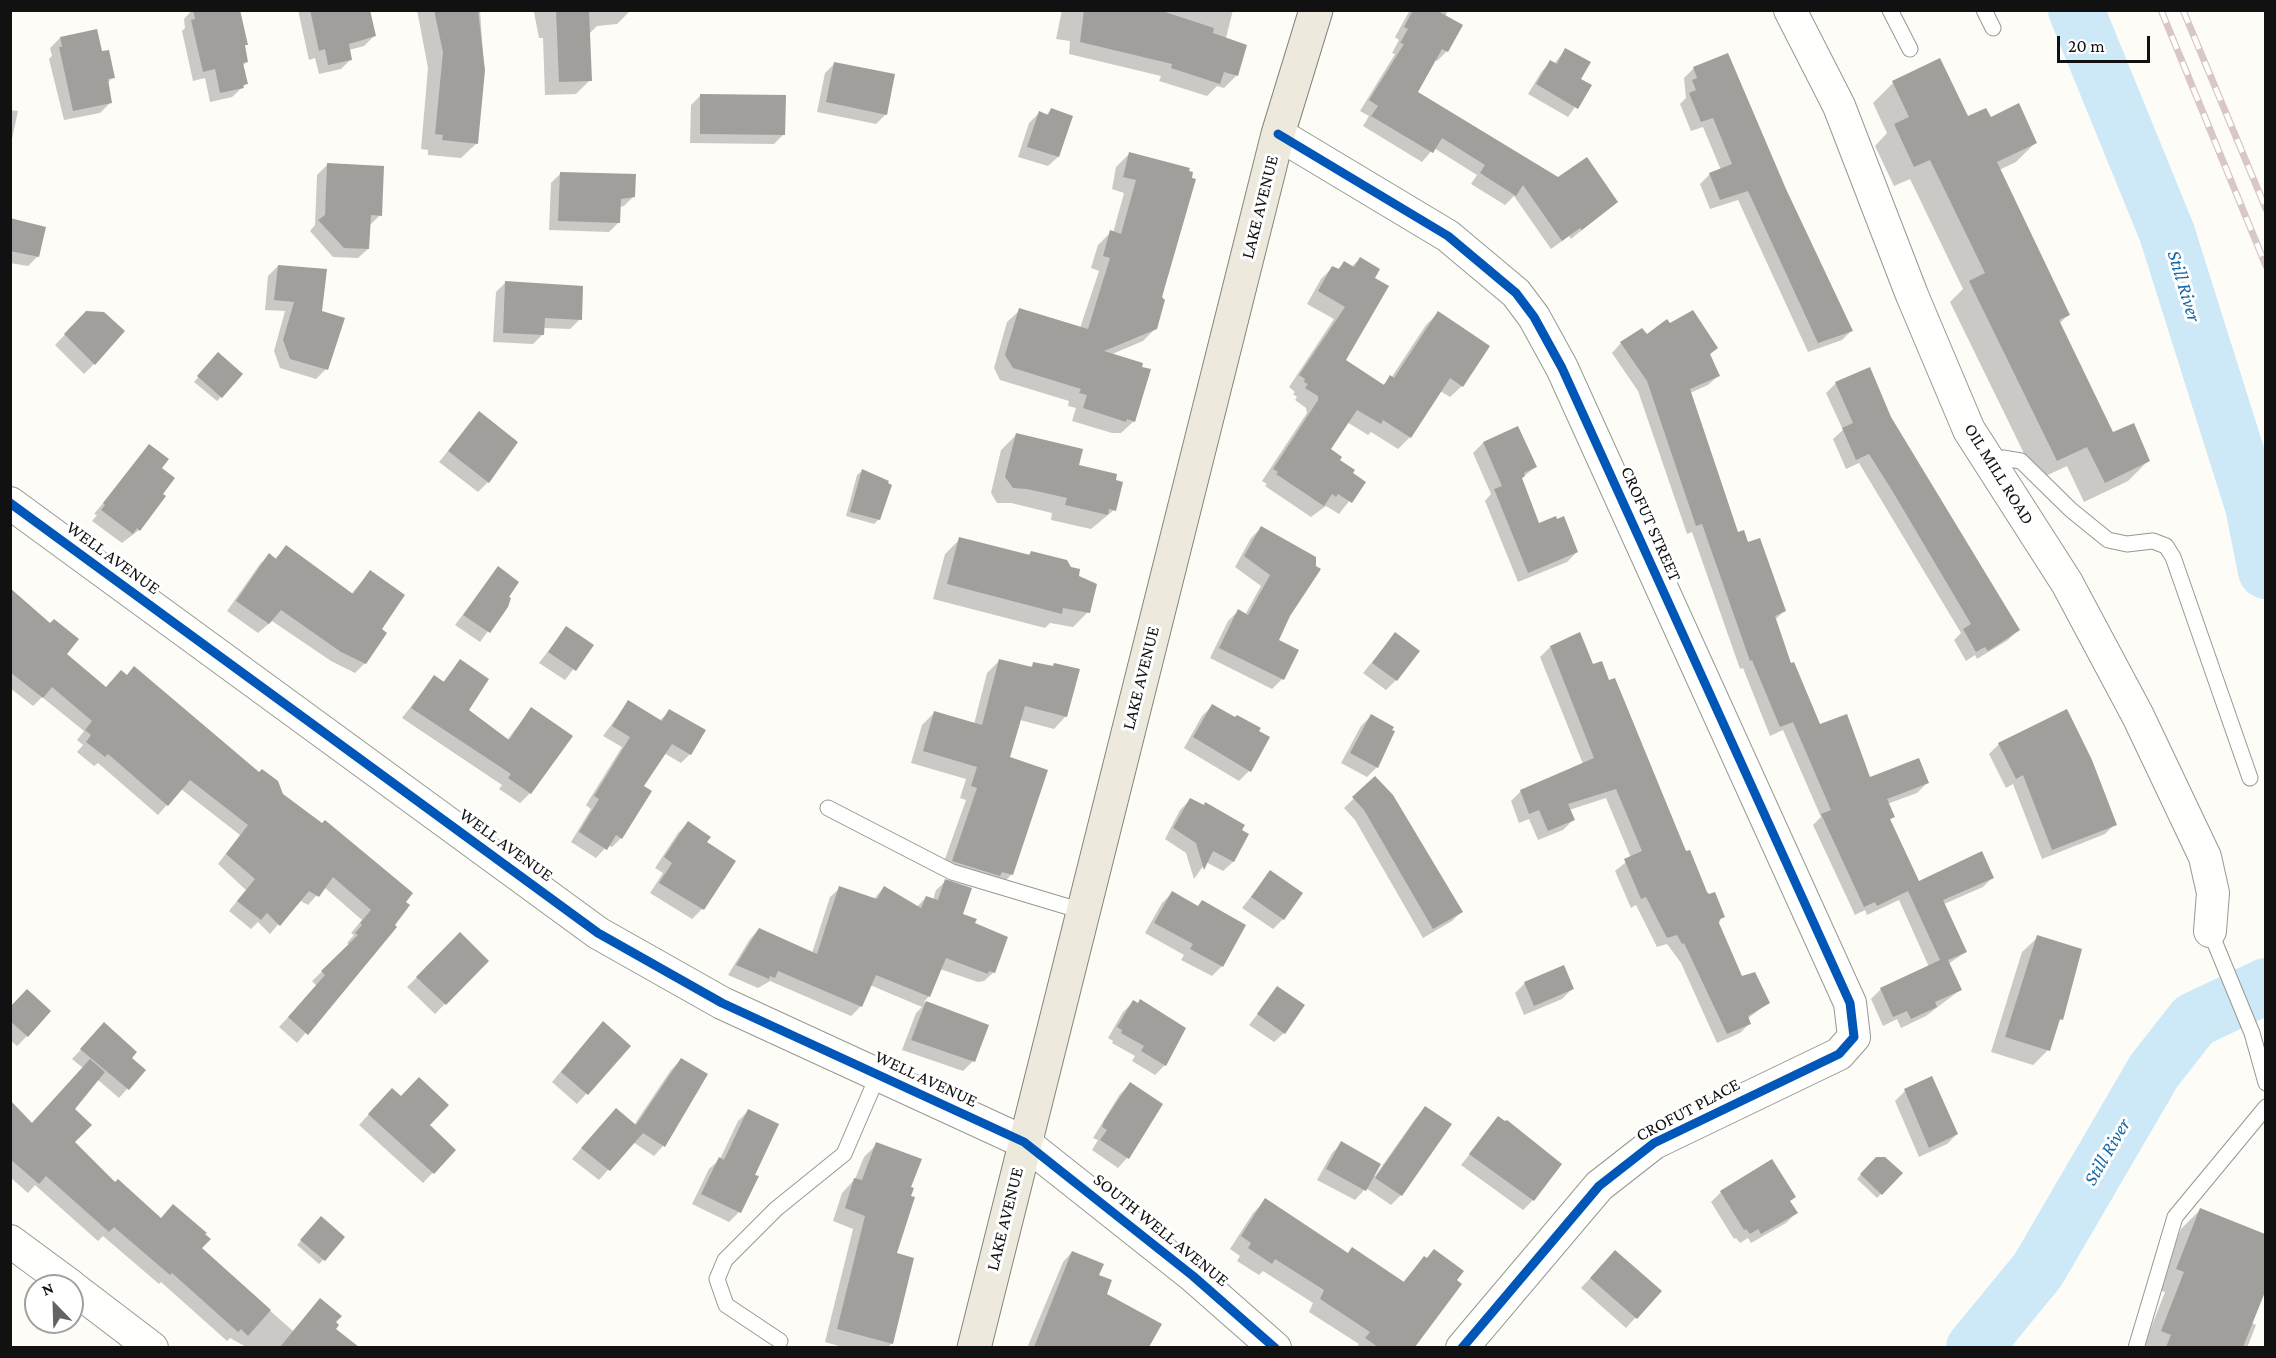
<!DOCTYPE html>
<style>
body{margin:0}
#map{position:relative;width:2276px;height:1358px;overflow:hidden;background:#fdfcf7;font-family:"Crimson Pro",serif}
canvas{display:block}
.frame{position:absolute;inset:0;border:12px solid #111;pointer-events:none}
.north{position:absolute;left:24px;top:1274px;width:60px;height:60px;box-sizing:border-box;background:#fff;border:2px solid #a0a0a0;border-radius:50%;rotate:337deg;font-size:16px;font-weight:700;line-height:24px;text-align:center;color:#111}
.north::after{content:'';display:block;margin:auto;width:21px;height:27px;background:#646362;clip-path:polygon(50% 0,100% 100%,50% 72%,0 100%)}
.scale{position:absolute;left:2057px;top:36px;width:93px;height:27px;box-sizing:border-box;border:3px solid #111;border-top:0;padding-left:8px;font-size:18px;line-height:21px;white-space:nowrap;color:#111;-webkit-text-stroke:4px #fff;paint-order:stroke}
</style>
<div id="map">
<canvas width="2276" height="1358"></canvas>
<div class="frame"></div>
<div class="north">N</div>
<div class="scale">20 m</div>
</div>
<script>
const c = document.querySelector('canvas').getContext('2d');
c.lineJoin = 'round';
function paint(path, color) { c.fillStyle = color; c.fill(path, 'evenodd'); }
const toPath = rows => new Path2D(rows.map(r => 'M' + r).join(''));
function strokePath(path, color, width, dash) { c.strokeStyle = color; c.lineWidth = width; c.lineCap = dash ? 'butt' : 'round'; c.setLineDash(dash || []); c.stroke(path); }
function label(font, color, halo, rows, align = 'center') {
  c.font = font + ' "Crimson Pro",serif'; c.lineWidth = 6; c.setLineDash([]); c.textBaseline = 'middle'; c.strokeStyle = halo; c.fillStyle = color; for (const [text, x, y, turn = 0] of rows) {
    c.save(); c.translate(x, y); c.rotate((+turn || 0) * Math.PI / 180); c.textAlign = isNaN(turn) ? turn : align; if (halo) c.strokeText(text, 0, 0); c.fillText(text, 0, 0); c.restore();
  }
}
paint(toPath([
 [192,10,232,10,246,44,244,47,247,62,242,66,246,84,232,97,210,102,205,78,193,81,182,31,185,28,184,19],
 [298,10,359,10,374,36,364,46,349,50,351,59,341,69,319,74,315,58,309,60],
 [417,10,480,10,484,70,477,143,461,158,428,155,428,150,421,149,428,68],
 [526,10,631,10,617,24,597,26,589,34,590,80,576,94,545,95,543,38,539,38,534,12],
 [1062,10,1233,10,1226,38,1236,76,1224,88,1217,86,1207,96,1159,81,1161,76,1069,54,1070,41,1056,39],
 [1410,10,1448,10,1445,17,1447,51,1437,61,1434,60,1416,92,1558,179,1616,202,1571,239,1569,236,1551,249,1514,196,1505,205,1471,184,1477,175,1434,148,1422,162,1363,126,1369,116,1360,111,1395,54,1392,53,1399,40,1395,37],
 [60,38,101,53,113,77,107,84,110,103,100,113,64,120,49,59,52,56,50,48],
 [1565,50,1579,79,1590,86,1568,117,1528,94,1542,71,1551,62,1554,64],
 [1939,60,1967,117,1990,119,2036,142,2016,162,1999,170,2068,315,2059,324,2112,434,2148,461,2128,481,2084,502,2067,466,2037,480,1950,302,1963,289,1910,179,1894,186,1875,146,1887,133,1873,103,1893,83],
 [835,63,886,114,876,124,817,112,825,73],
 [1694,68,1784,189,1852,330,1842,340,1808,352,1738,200,1710,209,1700,184,1710,174,1721,170,1703,127,1691,131,1680,104,1686,98,1684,78],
 [701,95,784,134,774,144,690,143,691,105],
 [10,110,18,111,10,148],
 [1051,110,1058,157,1048,166,1018,157,1029,123,1039,113,1046,115],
 [1129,154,1188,169,1156,328,1143,341,1110,355,1134,421,1121,433,1112,433,1072,421,1076,408,1068,406,1069,401,1000,380,994,368,1007,322,1020,310,1080,328,1099,271,1091,268,1098,245,1111,232,1113,233,1124,193,1112,189,1116,167],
 [327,165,380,215,370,225,368,249,358,258,333,257,310,231,315,225,317,175],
 [561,173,634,196,624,206,619,207,619,222,609,232,549,230,551,183],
 [10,220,38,256,28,266,10,263],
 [1360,259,1344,360,1382,386,1391,378,1426,325,1438,313,1462,386,1450,397,1440,391,1410,437,1398,449,1371,432,1368,435,1347,422,1328,450,1351,473,1364,482,1339,514,1326,506,1311,517,1265,486,1267,484,1262,481,1307,413,1306,408,1295,400,1297,397,1293,394,1295,392,1289,387,1334,319,1307,304,1321,279,1333,267,1337,270,1344,263,1351,267],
 [278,266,326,369,316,379,280,368,274,351,285,311,265,310,268,276],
 [506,282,580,319,570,329,543,328,543,334,533,344,493,342,496,292],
 [76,323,94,364,84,374,55,345],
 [1670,325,1716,348,1709,355,1718,376,1708,385,1690,393,1737,534,1747,544,1784,611,1775,620,1790,665,1819,726,1870,779,1927,783,1917,793,1887,804,1893,817,1889,821,1918,883,1992,878,1983,887,1944,904,1966,952,1948,964,1960,990,1926,1016,1901,1028,1897,1019,1883,1026,1871,999,1881,989,1929,967,1899,900,1867,915,1865,910,1855,915,1813,825,1821,817,1783,730,1770,736,1743,668,1740,669,1692,532,1687,534,1638,391,1612,353,1621,343,1647,336],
 [214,359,221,397,217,401,194,382],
 [1836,383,1890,417,2018,630,2008,640,1977,659,1975,655,1966,661,1954,640,1961,633,1859,463,1846,469,1833,439,1843,430,1826,393],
 [479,413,488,482,478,492,439,462],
 [1518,428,1535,467,1521,479,1538,525,1577,552,1567,562,1518,582,1485,501,1491,494,1473,453,1483,443],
 [1016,435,1077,466,1114,510,1091,529,1051,520,1052,513,1011,503,997,503,991,493,1001,450],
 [150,446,160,468,161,494,164,497,139,530,122,543,92,521,97,515,94,514],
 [862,471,879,519,874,524,846,516,857,475],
 [1261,528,1289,615,1277,640,1282,679,1272,689,1210,658,1228,621,1238,611,1245,615,1261,586,1235,567,1251,538],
 [960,539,1027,556,1031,552,1077,577,1088,612,1073,627,1050,623,1045,628,933,599,945,554],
 [286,547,351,594,370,572,380,630,365,663,355,673,331,661,272,621,258,633,227,611,260,564,269,555,274,560],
 [498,568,507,597,506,607,480,642,455,625],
 [10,590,65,654,106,688,281,795,404,902,393,926,395,927,297,1043,279,1027,317,986,312,981,350,945,347,943,354,935,351,933,362,920,324,887,308,905,299,900,270,934,258,922,251,929,229,911,246,890,218,864,240,835,181,789,158,815,98,763,94,766,77,752,83,745,77,740,84,731,42,697,33,706,10,688],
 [566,628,592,645,565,680,539,663],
 [1395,634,1396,680,1386,690,1363,673],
 [1550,647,1592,666,1706,893,1724,916,1718,922,1741,978,1768,1003,1747,1019,1750,1023,1740,1033,1717,1043,1681,963,1667,944,1657,947,1636,905,1631,908,1615,871,1631,858,1606,798,1569,810,1573,820,1563,830,1538,840,1529,819,1519,823,1511,801,1521,791,1583,764,1540,657],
 [460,661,467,710,507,740,531,709,530,793,520,803,499,789,502,785,402,718,434,677,442,683],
 [999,661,1029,668,1034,664,1052,667,1054,664,1066,716,1054,729,1020,720,1009,758,1046,771,1011,875,999,887,940,873,966,800,960,798,966,779,911,763,922,725,934,713,974,724,987,673],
 [628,702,660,720,670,711,690,754,681,763,664,753,642,787,621,838,612,847,608,845,596,858,571,842,591,809,586,805,622,747,603,736],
 [1212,706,1268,738,1249,771,1239,781,1184,748,1202,716],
 [1371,716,1377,767,1367,777,1341,763,1361,726],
 [1999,744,2115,824,2105,834,2042,859,2013,784,2006,788,1989,754],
 [1375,778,1461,912,1452,921,1423,938,1355,820,1344,808],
 [1190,800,1240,831,1233,862,1223,871,1206,862,1194,879,1186,853,1165,839,1180,810],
 [688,823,705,843,734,861,702,909,692,919,650,893,663,873,655,868,678,833],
 [1270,872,1283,919,1273,929,1242,908],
 [946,881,961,914,973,924,994,972,984,981,978,982,940,969,929,996,924,1002,987,1025,973,1061,963,1071,902,1050,916,1013,922,1007,870,985,860,1007,851,1016,770,981,758,988,728,975,750,939,759,929,812,953,830,897,840,888,874,899,884,887,917,907,926,897,933,900,936,890],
 [1172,893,1197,907,1202,902,1244,926,1221,967,1212,976,1181,960,1184,955,1145,933,1162,903],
 [460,934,487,961,435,1014,407,987],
 [2038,937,2061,1019,2056,1024,2048,1050,2033,1065,1991,1052,2022,952],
 [1525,983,1572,989,1562,999,1524,1015,1515,993],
 [1278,988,1284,1033,1274,1042,1249,1025],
 [1133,1002,1165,1065,1155,1075,1132,1061,1135,1056,1112,1043,1113,1041,1108,1038,1123,1012],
 [10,1008,27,1036,17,1046,10,1040],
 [96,1033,144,1070,119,1098,97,1079,73,1109,73,1142,115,1184,200,1249,293,1331,320,1300,334,1323,334,1329,357,1348,248,1348,230,1338,227,1341,161,1282,159,1284,103,1236,98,1241,35,1185,28,1193,10,1177,10,1103,31,1124,83,1068,72,1059],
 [593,1033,629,1046,577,1104,552,1082],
 [681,1060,663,1146,654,1156,633,1142,599,1180,572,1159,606,1120,634,1125,671,1070],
 [1130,1084,1127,1158,1118,1168,1092,1150,1098,1140,1093,1138,1120,1094],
 [1905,1091,1957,1134,1947,1144,1919,1157,1895,1101],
 [401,1098,454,1150,423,1183,359,1125,382,1100],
 [1426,1108,1450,1124,1401,1195,1391,1205,1366,1188,1355,1200,1317,1180,1332,1153,1342,1143,1375,1176,1416,1118],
 [748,1111,753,1175,739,1212,729,1222,692,1204,709,1169,720,1159,738,1121],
 [1499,1118,1533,1200,1523,1210,1461,1165],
 [877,1144,909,1188,895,1254,892,1343,887,1348,846,1348,825,1342,853,1229,833,1221,842,1193,855,1179,864,1157],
 [1876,1158,1901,1173,1877,1198,1857,1179],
 [1721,1192,1789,1202,1796,1213,1786,1223,1751,1243,1748,1238,1740,1243,1736,1238,1734,1239,1711,1202],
 [1266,1200,1347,1254,1403,1282,1424,1258,1460,1284,1411,1348,1356,1348,1359,1344,1309,1312,1313,1303,1263,1271,1259,1275,1237,1261,1240,1256,1230,1249,1253,1213],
 [2201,1209,2266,1235,2266,1276,2256,1298,2252,1323,2256,1325,2247,1348,2143,1348,2165,1292,2157,1289,2181,1229],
 [317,1223,324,1259,319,1264,297,1245],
 [1072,1252,1097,1276,1105,1294,1160,1324,1147,1348,1098,1345,1027,1348,1063,1262],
 [1605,1262,1660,1291,1626,1328,1581,1288]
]), '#0003');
strokePath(toPath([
 [2076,10,2167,233,2253,506,2266,571],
 [1974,1348,2038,1270,2154,1071,2194,1020,2266,986]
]), '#cde8f7', 56);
paint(toPath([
 [193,10,240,10,248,45,245,45,248,62,243,63,248,84,243,85,244,88,220,93,215,69,203,72,191,20,195,19],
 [310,10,370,10,376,36,349,44,352,60,328,65,325,49,319,51],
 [434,10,478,10,485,70,478,144,442,140,443,135,435,134,443,52],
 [556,10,589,10,592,81,559,82],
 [1084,10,1159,10,1214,28,1213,33,1247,45,1238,76,1224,72,1220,84,1171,68,1172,64,1080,42],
 [1413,10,1436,10,1463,25,1448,52,1442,49,1418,92,1558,177,1587,157,1618,202,1582,230,1580,228,1562,241,1523,185,1516,196,1480,173,1485,165,1442,138,1433,153,1371,116,1378,106,1369,100,1404,44,1400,43,1408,29,1404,27],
 [97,29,102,51,109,50,115,78,108,79,112,103,73,111,59,47,62,47,60,37],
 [1565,48,1591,62,1581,79,1592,85,1578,109,1536,84,1550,60,1557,64],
 [1728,53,1786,189,1853,331,1818,343,1748,191,1720,200,1709,173,1732,164,1713,118,1701,122,1689,93,1696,90,1692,80,1697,78,1693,67],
 [1940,58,1968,116,1986,108,1991,117,2019,103,2037,143,1997,162,2070,315,2059,320,2113,432,2134,423,2150,461,2105,483,2087,447,2057,461,1969,281,1985,273,1930,160,1914,167,1894,124,1909,117,1892,81],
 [834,62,895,74,887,115,826,102],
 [700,94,786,95,785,135,700,134],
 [1051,108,1073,116,1059,157,1027,147,1039,111,1048,115],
 [1129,152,1190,168,1189,171,1193,172,1192,178,1196,179,1162,297,1165,300,1157,329,1104,351,1143,363,1142,367,1151,369,1135,422,1127,419,1126,422,1083,408,1087,395,1079,393,1081,389,1013,368,1005,355,1019,308,1088,329,1110,258,1103,256,1110,230,1121,234,1136,180,1123,177],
 [327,163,384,166,382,216,371,215,369,249,344,248,318,220,325,215],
 [560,172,636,174,635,197,621,199,620,223,558,221],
 [10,218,46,227,39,257,10,251],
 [1360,257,1380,269,1375,278,1389,286,1346,360,1384,385,1390,375,1394,378,1438,311,1490,346,1463,387,1450,378,1411,438,1383,420,1381,424,1357,410,1331,449,1342,457,1340,460,1355,470,1353,473,1366,482,1352,503,1338,494,1336,497,1332,494,1324,506,1276,474,1278,472,1273,469,1318,400,1318,396,1305,388,1308,384,1304,382,1305,379,1299,375,1345,307,1318,291,1332,266,1339,269,1344,261,1354,267],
 [278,265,327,269,322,311,345,318,328,370,290,359,283,340,294,302,274,300],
 [505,281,583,286,582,320,545,318,544,335,503,333],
 [1693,310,1718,348,1710,354,1720,376,1690,389,1738,532,1744,530,1748,542,1760,538,1786,611,1775,616,1791,663,1794,662,1820,724,1847,714,1870,777,1919,758,1929,783,1887,799,1895,817,1890,819,1919,881,1982,851,1994,878,1943,900,1967,952,1948,960,1962,990,1935,1002,1937,1007,1911,1019,1907,1011,1893,1017,1880,988,1940,960,1908,891,1877,906,1875,902,1864,907,1821,814,1831,810,1793,722,1780,727,1752,660,1750,661,1702,524,1696,526,1647,381,1620,342,1642,328,1647,334,1667,319,1670,323],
 [86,311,104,312,125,331,95,365,64,334],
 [218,352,243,374,222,398,197,376],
 [1870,367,1891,417,2020,630,1988,651,1985,647,1976,652,1963,629,1971,624,1893,492,1869,454,1856,460,1842,428,1853,423,1835,382],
 [479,411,518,442,489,483,448,451],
 [1518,426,1537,467,1524,473,1525,476,1522,478,1539,523,1556,516,1557,519,1564,516,1578,552,1528,573,1494,489,1502,486,1483,442],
 [1016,433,1083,449,1079,465,1117,474,1116,480,1123,482,1116,511,1109,509,1108,515,1065,505,1067,498,1027,489,1013,488,1005,477],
 [149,444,169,459,162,468,175,478,163,494,166,496,140,531,137,528,133,534,101,510,105,505,103,503],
 [862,469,889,481,888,483,892,485,880,520,850,512],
 [1261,526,1316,557,1316,566,1321,569,1290,616,1279,640,1299,650,1284,680,1219,648,1238,609,1248,615,1270,575,1244,556],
 [959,537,1030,555,1031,551,1067,560,1071,567,1080,569,1079,576,1097,584,1090,613,1063,608,1062,614,947,584],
 [286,545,353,594,370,570,405,595,382,629,387,633,366,664,341,652,281,610,269,624,236,601,269,553,276,559],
 [498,566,519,582,509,597,511,598,508,607,490,633,463,615],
 [10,588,50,623,54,619,79,639,67,654,106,687,121,670,127,675,134,666,259,772,262,769,278,781,283,794,322,823,325,820,413,893,406,902,410,905,395,925,397,927,308,1035,288,1017,325,975,321,971,358,935,355,933,362,925,360,923,371,910,333,877,319,897,309,891,280,926,267,913,261,920,237,901,255,879,226,854,248,825,190,780,168,806,108,754,105,757,86,742,91,735,85,730,92,721,52,687,43,698,10,672],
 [566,626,594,645,576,671,548,652],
 [1395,632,1420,651,1397,681,1372,663],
 [1580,632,1593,664,1602,661,1609,680,1615,678,1686,851,1690,850,1707,892,1709,894,1715,892,1725,917,1720,919,1719,923,1742,976,1755,972,1770,1003,1748,1016,1751,1024,1727,1034,1684,943,1682,944,1677,935,1667,938,1646,897,1641,899,1624,859,1642,851,1616,789,1568,804,1575,820,1548,831,1539,810,1529,814,1520,790,1594,758,1550,646],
 [460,659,489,679,469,710,509,740,531,707,573,736,531,794,508,778,511,774,411,708,434,675,444,682],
 [999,659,1032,667,1033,662,1053,666,1054,663,1080,669,1067,717,1025,706,1010,757,1048,770,1013,875,1002,872,1000,876,952,861,977,788,971,786,977,767,923,751,934,711,982,725],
 [628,700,662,721,669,709,706,730,691,755,672,744,644,786,652,791,622,839,616,835,607,850,579,832,599,799,594,796,630,737,612,726],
 [1212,704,1235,717,1237,715,1261,728,1259,731,1270,737,1251,772,1193,737],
 [2067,709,2092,760,2117,825,2052,850,2023,775,2016,779,1998,743],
 [1371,714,1394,727,1392,730,1395,731,1378,768,1350,753],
 [1375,776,1393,795,1463,912,1433,929,1364,810,1352,797],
 [1190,798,1204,805,1205,802,1245,825,1242,830,1249,834,1234,862,1213,851,1204,870,1196,843,1173,828],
 [688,821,711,837,707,842,736,861,704,910,659,883,672,863,664,857],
 [1270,870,1303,893,1284,920,1251,897],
 [945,879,972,888,963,914,977,919,975,923,1008,937,995,973,989,971,988,974,946,958,930,997,876,975,862,1007,778,971,775,978,770,976,769,979,736,965,759,928,817,954,839,886,877,899,884,886,921,908,926,896,938,900],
 [1172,891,1198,906,1202,900,1246,925,1223,967,1190,949,1193,944,1154,923],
 [460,932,489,961,446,1005,416,977],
 [2037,935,2082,949,2063,1020,2060,1019,2050,1051,2005,1037],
 [1564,965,1574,989,1534,1006,1524,982],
 [1277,986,1305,1005,1285,1034,1257,1014],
 [27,989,51,1011,28,1037,10,1021,10,1007],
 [1140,999,1186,1028,1166,1066,1141,1051,1144,1046,1121,1033,1122,1030,1117,1027,1133,1000,1138,1003],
 [926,1001,989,1025,975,1062,911,1040],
 [603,1021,631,1046,588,1095,561,1072],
 [104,1022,137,1052,132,1058,146,1070,129,1090,80,1049],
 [681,1058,708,1074,665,1147,643,1133,610,1171,581,1148,616,1108,636,1125],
 [90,1059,105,1072,75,1109,92,1125,75,1142,115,1182,118,1179,161,1218,173,1204,207,1233,205,1234,211,1239,202,1248,271,1310,248,1336,241,1329,238,1332,172,1273,170,1275,114,1227,109,1232,46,1176,39,1184,10,1159,10,1100,32,1123],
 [1932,1076,1958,1134,1929,1148,1904,1089],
 [419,1077,449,1105,430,1125,456,1150,434,1174,368,1114,392,1088,401,1096],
 [1130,1082,1163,1104,1129,1159,1100,1140,1107,1130,1102,1127,1104,1121],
 [1425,1106,1452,1124,1402,1196,1375,1178],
 [748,1109,779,1124,755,1175,759,1176,741,1213,701,1194,719,1157,724,1160],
 [1498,1116,1505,1121,1507,1120,1562,1164,1534,1201,1469,1154],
 [1341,1141,1381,1164,1366,1191,1326,1169],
 [876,1142,922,1159,911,1187,914,1188,911,1196,915,1197,897,1253,914,1258,893,1344,837,1329,865,1216,845,1208,854,1178,862,1180],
 [1876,1157,1885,1157,1903,1173,1882,1195,1860,1174],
 [1772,1159,1796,1197,1790,1201,1798,1213,1761,1234,1758,1229,1750,1234,1746,1229,1744,1230,1720,1191],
 [1265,1198,1348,1253,1352,1247,1404,1282,1424,1256,1427,1258,1434,1249,1464,1271,1457,1280,1462,1284,1415,1347,1378,1347,1365,1338,1370,1332,1320,1299,1324,1290,1275,1259,1272,1264,1248,1248,1251,1243,1241,1236],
 [2200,1208,2265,1234,2265,1292,2243,1347,2166,1347,2171,1335,2161,1331,2184,1272,2176,1269],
 [321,1216,345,1237,325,1261,300,1240],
 [1615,1250,1662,1291,1637,1319,1590,1278],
 [1072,1251,1104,1264,1099,1275,1112,1280,1107,1294,1162,1324,1149,1347,1034,1347],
 [320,1298,342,1316,336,1322,339,1325,336,1329,359,1347,280,1347]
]), '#a19f9c');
const service = toPath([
 [1890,10,1910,49],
 [1984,10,1993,28],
 [1990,463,2003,458,2021,461,2071,510,2108,540,2127,544,2153,541,2166,546,2173,557,2250,778],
 [828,808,952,872,1082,911],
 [2210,931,2252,1033,2266,1083],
 [780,1341,726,1305,717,1279,725,1260,776,1209,844,1154,878,1075],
 [2136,1348,2175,1217,2266,1107]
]);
const minor = toPath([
 [1790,10,1839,106,1912,295,1969,430,2067,583,2138,716,2205,857,2213,893,2210,931],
 [1278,134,1448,236,1516,293,1534,317,1562,368,1850,1003,1854,1037,1839,1054,1654,1143,1599,1186,1462,1348],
 [10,503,598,933,722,1003,1024,1142,1193,1276,1275,1348],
 [10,1241,71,1286],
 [72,1287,152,1348]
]);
const primary = toPath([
 [974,1348,1278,134,1316,10]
]);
strokePath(service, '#979795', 17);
strokePath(minor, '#979795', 34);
strokePath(primary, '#858482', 35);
strokePath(service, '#fffffe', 15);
strokePath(minor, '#fffffe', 32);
strokePath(primary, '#ede9dc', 33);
const rail = toPath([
 [2161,10,2266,266],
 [2183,10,2266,209]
]);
strokePath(rail, '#d9c6c7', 7);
strokePath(rail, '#fff', 4.5, [14]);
strokePath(toPath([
 [1278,134,1448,236,1516,293,1534,317,1562,368,1850,1003,1854,1037,1839,1054,1654,1143,1599,1186,1462,1348],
 [10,503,598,933,722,1003,1024,1142,1193,1276,1275,1348]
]), '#0057b8', 9);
label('18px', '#111', '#fff', [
 ["LAKE AVENUE",1260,207,-76],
 ["OIL MILL ROAD",1999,474,58],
 ["CROFUT STREET",1651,524,66],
 ["WELL AVENUE",113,558,36],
 ["LAKE AVENUE",1141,678,-76],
 ["WELL AVENUE",506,845,36],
 ["WELL AVENUE",926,1079,25],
 ["CROFUT PLACE",1688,1110,-28],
 ["LAKE AVENUE",1005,1219,-76],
 ["SOUTH WELL AVENUE",1161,1230,39]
]);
label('italic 20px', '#1768a6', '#fff', [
 ["Still River",2184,286,73],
 ["Still River",2107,1152,-60]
]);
</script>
